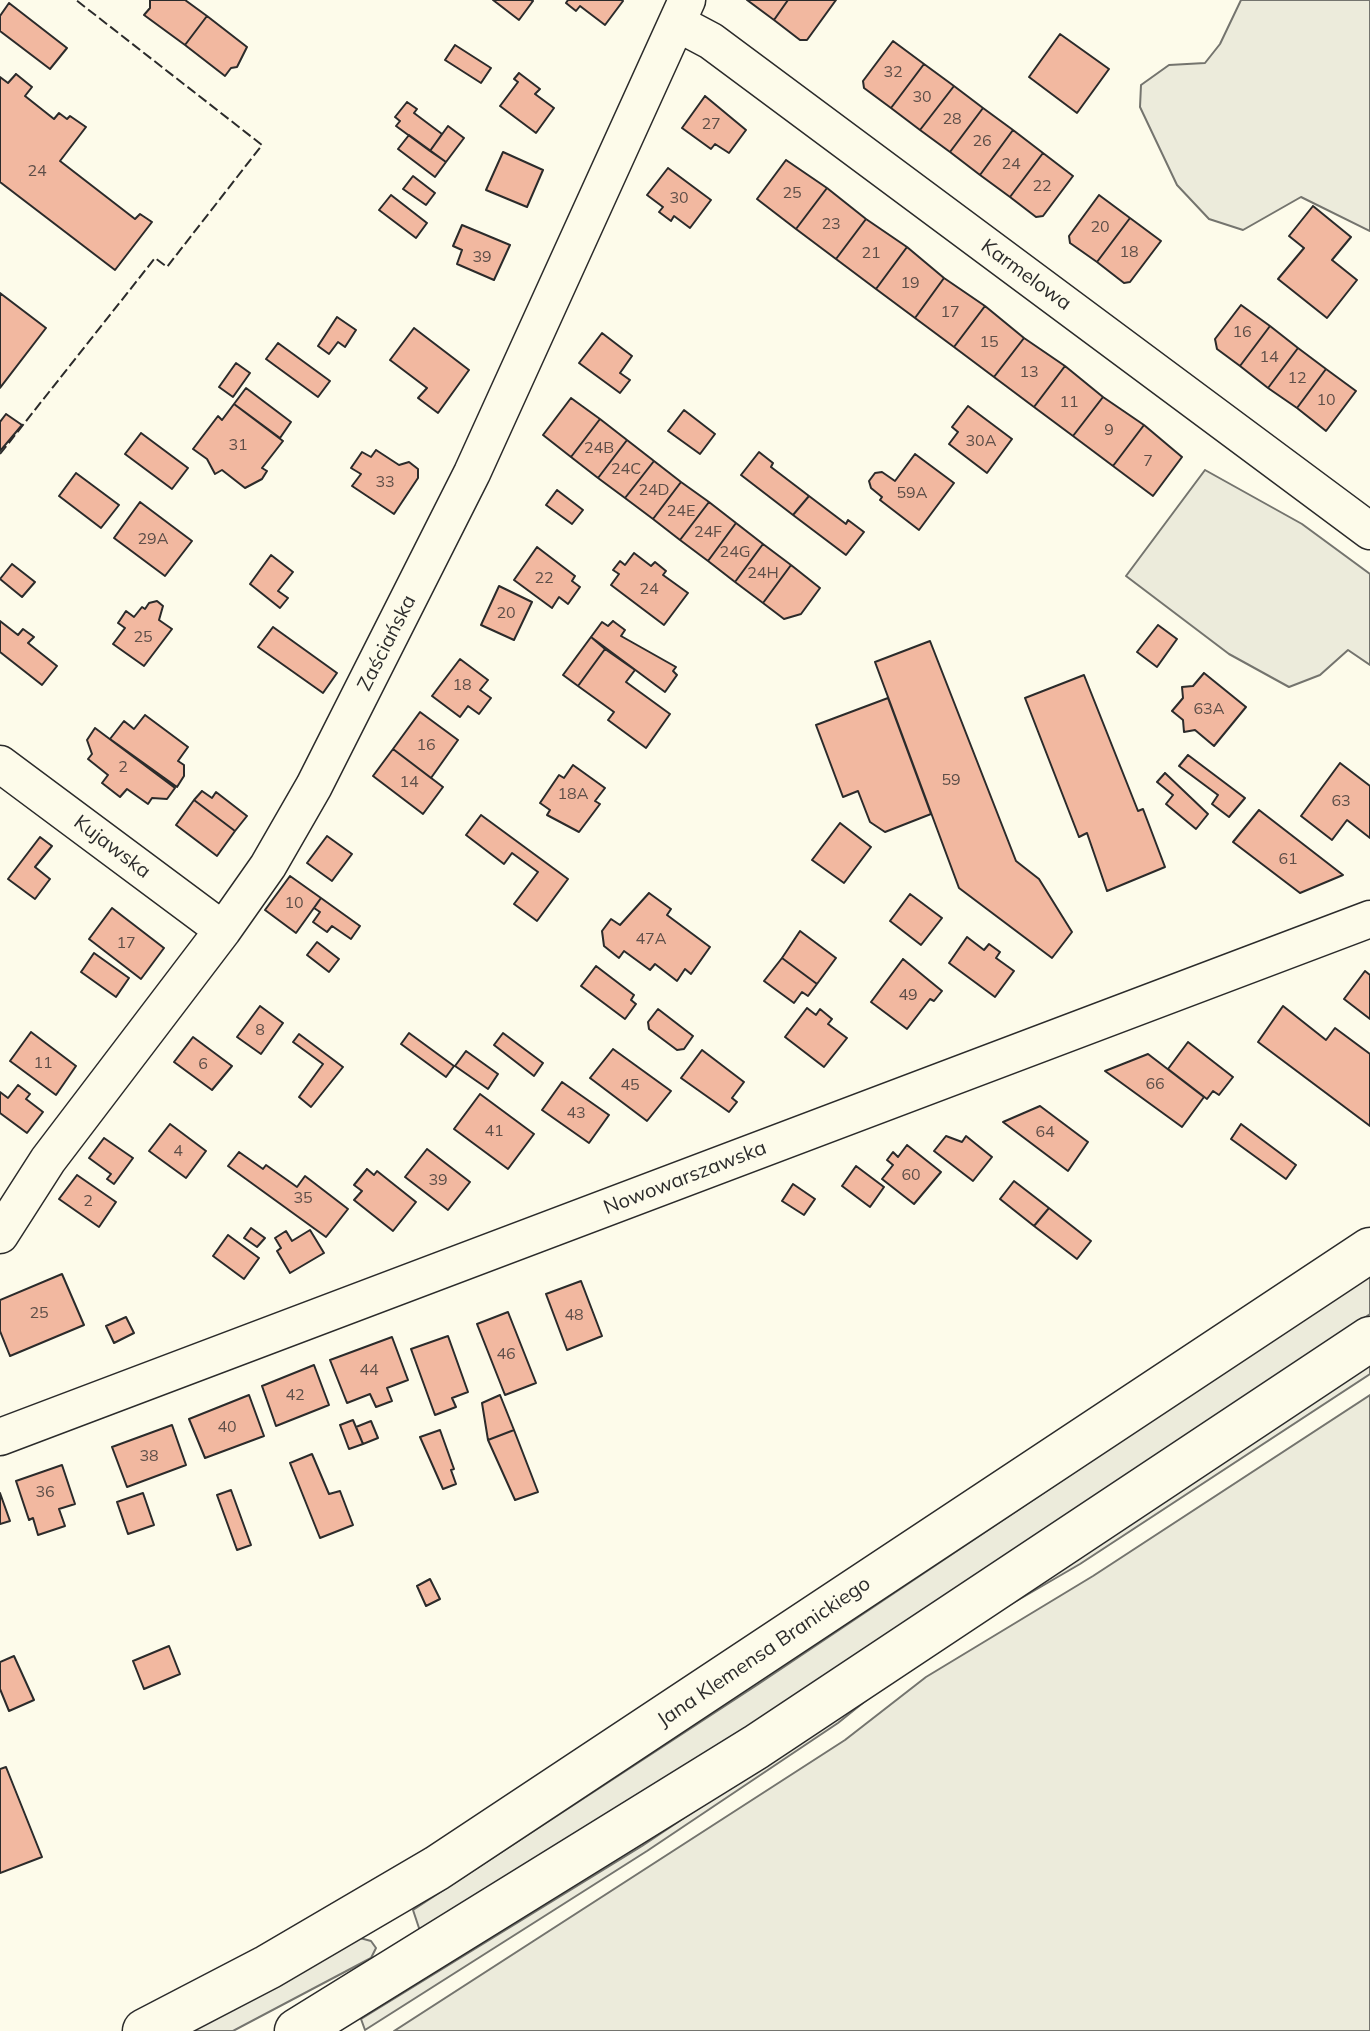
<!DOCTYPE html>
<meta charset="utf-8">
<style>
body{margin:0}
canvas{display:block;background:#fdfbea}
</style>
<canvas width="1370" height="2031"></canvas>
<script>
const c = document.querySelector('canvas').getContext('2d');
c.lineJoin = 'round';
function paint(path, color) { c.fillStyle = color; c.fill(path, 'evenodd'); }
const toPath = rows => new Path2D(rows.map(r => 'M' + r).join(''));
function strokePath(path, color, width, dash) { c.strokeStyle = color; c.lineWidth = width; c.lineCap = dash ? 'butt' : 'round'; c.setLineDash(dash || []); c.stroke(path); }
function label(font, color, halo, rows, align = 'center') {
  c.font = font + ' Mulish,sans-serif'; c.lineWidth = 6; c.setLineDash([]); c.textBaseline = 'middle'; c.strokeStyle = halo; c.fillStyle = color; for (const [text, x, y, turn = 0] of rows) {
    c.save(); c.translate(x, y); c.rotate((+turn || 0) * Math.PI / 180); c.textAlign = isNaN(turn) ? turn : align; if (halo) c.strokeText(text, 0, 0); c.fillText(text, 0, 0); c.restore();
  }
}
const green = toPath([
 [1241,0,1370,0,1370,231,1301,197,1243,230,1209,219,1177,185,1140,107,1141,85,1169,65,1205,63,1220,44,1241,0],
 [1205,470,1302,524,1370,574,1370,665,1348,650,1320,675,1289,687,1229,654,1126,576,1205,470],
 [1370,1274,1370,1314,760,1724,421,1934,413,1910,757,1685,1370,1274],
 [1370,1362,1370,1374,1080,1564,939,1646,1370,1362],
 [1370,1395,1370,2031,394,2031,845,1740,926,1677,1093,1576,1370,1395],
 [894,1678,838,1723,647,1851,365,2030,361,2019,642,1846,894,1678],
 [360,1938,371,1941,376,1948,371,1958,233,2031,186,2031,360,1938]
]);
paint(green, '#ecebdb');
strokePath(green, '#74746e', 2);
const building = toPath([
 [185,0,207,16,185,45,144,15,150,8,150,0,185,0],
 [493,0,531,0,533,1,519,20,493,0],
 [568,0,622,0,623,1,605,25,580,6,576,11,566,3,568,0],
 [747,0,788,0,774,20,747,0],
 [788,0,836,0,807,40,800,40,774,20,788,0],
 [9,3,67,48,50,69,0,31,0,16,9,3],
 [207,16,247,47,237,67,231,68,225,76,185,45,207,16],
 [1060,34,1109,69,1077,113,1029,77,1060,34],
 [893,41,924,64,891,108,864,88,863,81,893,41],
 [455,45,491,68,481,83,445,60,455,45],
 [924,64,954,86,920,130,891,108,924,64],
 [519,73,540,89,535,94,554,108,536,133,500,106,518,82,514,79,519,73],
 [16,74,32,87,25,96,54,119,59,113,67,119,70,116,86,127,60,161,135,219,140,214,152,222,115,270,0,182,0,77,8,83,16,74],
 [954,86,983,108,950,152,920,130,954,86],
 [705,96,746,130,729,153,715,144,711,149,682,128,705,96],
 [407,102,417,109,414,113,442,134,430,151,396,126,400,121,395,117,407,102],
 [983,108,1013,130,980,175,950,152,983,108],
 [448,126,464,138,446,162,430,151,448,126],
 [1013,130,1043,153,1010,197,980,175,1013,130],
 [409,135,446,162,435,177,398,149,409,135],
 [503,152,543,170,527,207,486,190,503,152],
 [1043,153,1073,176,1043,216,1036,217,1010,197,1043,153],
 [786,160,827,188,796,229,757,199,786,160],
 [668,168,711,200,690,228,674,216,671,221,659,212,663,207,647,195,668,168],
 [413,176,435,193,426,205,403,189,413,176],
 [827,188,866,219,836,259,796,229,827,188],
 [391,195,427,223,416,238,379,210,391,195],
 [1099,195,1130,218,1097,262,1070,243,1069,236,1099,195],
 [1313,206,1351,237,1332,260,1357,280,1327,318,1278,279,1304,248,1289,236,1313,206],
 [1130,218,1161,241,1130,282,1124,283,1097,262,1130,218],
 [866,219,907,247,876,289,836,259,866,219],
 [462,225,510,245,494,280,457,264,462,250,453,246,462,225],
 [907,247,944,278,915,318,876,289,907,247],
 [944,278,985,306,954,347,915,318,944,278],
 [0,293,46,328,0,388,0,293],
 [1241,305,1270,326,1240,366,1217,349,1215,339,1241,305],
 [985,306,1024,338,994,377,954,347,985,306],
 [337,317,356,330,345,347,338,342,329,354,318,346,337,317],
 [1270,326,1298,348,1268,388,1240,366,1270,326],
 [414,328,469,370,438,413,418,398,427,388,390,360,414,328],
 [602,333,632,356,620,373,630,380,620,393,579,363,602,333],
 [1024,338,1065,366,1034,407,994,377,1024,338],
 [278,343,330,381,318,397,266,359,278,343],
 [1298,348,1326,369,1297,408,1268,388,1298,348],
 [236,363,250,373,233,397,219,387,236,363],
 [1065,366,1103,397,1073,436,1034,407,1065,366],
 [1326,369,1356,391,1326,431,1297,408,1326,369],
 [246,388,291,422,280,438,234,404,246,388],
 [1103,397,1144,425,1113,466,1073,436,1103,397],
 [571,398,600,419,571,457,543,435,571,398],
 [234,404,283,441,262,468,267,471,262,479,245,488,222,470,215,474,207,459,193,449,218,416,222,420,234,404],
 [968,406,1012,439,987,473,949,444,958,432,952,427,968,406],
 [684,410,715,434,700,454,668,431,684,410],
 [6,414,22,425,0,451,0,422,6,414],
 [600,419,627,440,598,478,571,457,600,419],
 [1144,425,1182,457,1153,496,1113,466,1144,425],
 [141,433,188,468,172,489,125,454,141,433],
 [627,440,654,461,625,498,598,478,627,440],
 [376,450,399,465,409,462,418,469,418,478,394,514,352,486,361,474,351,468,362,452,371,457,376,450],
 [759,452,773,463,771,467,809,496,793,515,741,475,759,452],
 [915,454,954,483,919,530,880,500,882,497,871,488,869,481,875,473,882,472,895,481,915,454],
 [654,461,681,482,653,519,625,498,654,461],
 [76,473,119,505,101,528,59,496,76,473],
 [681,482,709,502,680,540,653,519,681,482],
 [557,490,583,510,572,524,546,505,557,490],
 [809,496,846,524,848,520,864,532,846,555,793,515,809,496],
 [140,502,192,541,165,576,114,538,140,502],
 [709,502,736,523,708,561,680,540,709,502],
 [736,523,763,544,735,582,708,561,736,523],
 [763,544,791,565,763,603,735,582,763,544],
 [537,547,575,576,572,581,580,587,568,604,559,597,552,608,514,580,537,547],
 [634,553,651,566,655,562,666,571,663,575,688,593,664,625,611,585,619,574,613,570,620,561,625,565,634,553],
 [271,555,293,572,278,591,288,598,280,608,250,584,271,555],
 [12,564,35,582,22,597,0,579,12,564],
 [791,565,820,588,801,614,784,619,763,603,791,565],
 [499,586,532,602,514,640,481,625,499,586],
 [157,601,163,606,159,620,172,629,144,666,113,644,125,628,118,623,126,611,134,617,142,607,145,609,149,603,157,601],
 [0,621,18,635,23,629,34,637,28,643,57,666,42,685,0,652,0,621],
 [613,621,625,630,621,636,676,667,673,671,677,675,665,692,591,637,602,622,608,626,613,621],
 [1158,625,1177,639,1157,667,1137,652,1158,625],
 [273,627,337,673,323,693,258,647,273,627],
 [591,637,605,649,578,686,563,675,591,637],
 [930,641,1016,861,1039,879,1072,932,1052,958,959,888,875,662,930,641],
 [605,649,635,670,626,682,670,714,646,748,608,720,614,712,578,686,605,649],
 [460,659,488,680,480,690,491,698,479,714,468,706,460,717,432,696,460,659],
 [1204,673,1246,707,1214,746,1195,730,1184,732,1183,720,1172,711,1183,698,1182,687,1193,686,1204,673],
 [1084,675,1138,811,1143,809,1165,867,1107,891,1087,833,1079,837,1025,698,1084,675],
 [888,698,931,814,885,832,870,822,858,791,843,797,816,725,888,698],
 [420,712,458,740,431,778,393,749,420,712],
 [145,715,188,747,178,761,184,765,184,776,177,787,110,739,124,721,134,729,145,715],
 [95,728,175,788,167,799,152,798,148,804,127,789,120,797,102,783,108,775,88,759,92,754,87,740,95,728],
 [393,749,443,787,423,814,373,776,393,749],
 [1188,755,1245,798,1229,817,1212,804,1218,795,1179,766,1188,755],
 [1340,763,1370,786,1370,838,1347,820,1332,840,1301,816,1340,763],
 [573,765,605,788,595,801,600,804,579,832,547,815,550,810,540,803,559,775,564,778,573,765],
 [1165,773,1208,814,1196,829,1166,804,1173,795,1157,782,1165,773],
 [202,791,212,798,216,792,247,816,235,831,194,800,202,791],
 [194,800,235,831,217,856,176,825,194,800],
 [1259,810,1343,875,1300,893,1233,842,1259,810],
 [481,815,568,879,537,921,514,904,538,872,512,853,504,864,466,835,481,815],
 [840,823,871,847,844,883,812,860,840,823],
 [327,836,352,854,332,881,307,863,327,836],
 [40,837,52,846,35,867,50,879,35,899,8,879,40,837],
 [290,876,321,898,296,933,265,910,290,876],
 [649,893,671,909,667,915,710,947,691,974,685,969,677,981,655,964,650,970,624,951,619,958,604,946,602,931,611,919,620,925,649,893],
 [910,894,942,918,921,945,890,921,910,894],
 [321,898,360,926,351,939,332,926,327,932,313,922,320,912,314,908,321,898],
 [112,908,164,948,141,979,89,939,112,908],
 [800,931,836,958,817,984,782,958,800,931],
 [967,937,984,950,989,944,1000,952,996,958,1014,971,995,997,949,963,967,937],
 [317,942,339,959,329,972,307,955,317,942],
 [94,953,129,978,116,997,81,972,94,953],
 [782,958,817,984,808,996,802,992,794,1003,764,981,782,958],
 [903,959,942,991,934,1001,930,999,907,1029,871,1002,903,959],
 [596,966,634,995,631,1000,636,1004,625,1019,581,986,596,966],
 [1365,971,1370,975,1370,1019,1344,999,1365,971],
 [260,1006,283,1023,261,1054,237,1037,260,1006],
 [1283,1006,1326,1040,1335,1028,1370,1054,1370,1126,1258,1042,1283,1006],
 [807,1008,816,1015,820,1009,832,1019,828,1024,847,1038,824,1067,785,1037,807,1008],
 [658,1009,693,1036,684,1049,677,1050,649,1029,648,1022,658,1009],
 [31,1032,76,1066,56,1095,10,1061,31,1032],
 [409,1033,454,1066,446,1077,401,1044,409,1033],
 [503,1033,543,1063,534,1076,494,1045,503,1033],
 [299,1034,343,1067,311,1107,299,1097,323,1064,293,1042,299,1034],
 [193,1037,232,1066,212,1090,174,1062,193,1037],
 [1188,1042,1233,1077,1219,1095,1213,1091,1207,1099,1168,1069,1188,1042],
 [613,1049,671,1091,647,1121,590,1078,613,1049],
 [702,1050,744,1082,732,1098,737,1102,729,1112,681,1078,702,1050],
 [466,1051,498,1074,488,1089,455,1066,466,1051],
 [1148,1054,1204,1097,1182,1127,1105,1071,1148,1054],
 [562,1082,609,1115,589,1143,542,1110,562,1082],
 [18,1085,30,1094,26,1099,43,1112,27,1133,0,1113,0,1092,8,1098,18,1085],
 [480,1094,534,1134,508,1169,454,1129,480,1094],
 [1040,1106,1088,1142,1068,1171,1003,1122,1040,1106],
 [170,1124,206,1151,186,1178,149,1151,170,1124],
 [1241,1124,1296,1165,1286,1179,1231,1139,1241,1124],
 [946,1136,962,1142,966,1136,992,1157,973,1181,934,1151,946,1136],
 [104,1138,133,1158,114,1184,107,1179,111,1174,89,1158,104,1138],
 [907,1145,941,1172,914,1204,882,1179,893,1165,887,1160,893,1152,898,1157,907,1145],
 [427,1149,470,1182,448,1210,405,1177,427,1149],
 [239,1152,263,1169,266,1165,297,1187,305,1176,348,1209,326,1237,228,1166,239,1152],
 [856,1166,884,1187,870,1207,842,1186,856,1166],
 [367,1169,374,1175,377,1171,416,1202,393,1231,354,1200,362,1191,354,1185,367,1169],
 [77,1175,116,1202,99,1227,59,1199,77,1175],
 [1014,1181,1049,1208,1034,1226,1000,1199,1014,1181],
 [793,1184,815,1199,804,1215,782,1201,793,1184],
 [1049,1208,1091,1241,1077,1259,1034,1226,1049,1208],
 [251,1228,265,1238,257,1247,244,1238,251,1228],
 [310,1230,324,1253,290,1273,277,1251,281,1248,275,1238,286,1231,292,1241,310,1230],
 [228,1235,259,1258,244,1279,213,1256,228,1235],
 [62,1274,84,1325,10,1356,0,1331,0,1300,62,1274],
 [581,1281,602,1336,567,1350,546,1294,581,1281],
 [508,1312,536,1383,505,1395,477,1324,508,1312],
 [126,1317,134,1333,114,1343,106,1326,126,1317],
 [448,1336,468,1392,452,1398,456,1407,435,1415,411,1349,448,1336],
 [392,1337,408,1380,387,1388,392,1401,376,1407,370,1394,347,1403,330,1360,392,1337],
 [314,1365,329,1405,276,1426,262,1386,314,1365],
 [249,1395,264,1436,205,1458,189,1419,249,1395],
 [500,1395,514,1430,488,1440,482,1403,500,1395],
 [353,1420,363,1444,349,1449,340,1425,353,1420],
 [371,1421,378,1438,363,1444,356,1427,371,1421],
 [172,1425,186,1465,127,1487,112,1447,172,1425],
 [440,1430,454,1469,451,1470,456,1484,443,1489,420,1437,440,1430],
 [514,1430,538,1492,515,1500,488,1440,514,1430],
 [312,1454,329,1494,340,1491,353,1525,320,1538,290,1463,312,1454],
 [62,1465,75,1504,59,1509,65,1526,38,1535,33,1518,29,1520,16,1481,62,1465],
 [231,1490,251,1545,237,1550,217,1495,231,1490],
 [0,1493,10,1521,0,1524,0,1493],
 [143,1493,154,1525,128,1534,117,1502,143,1493],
 [430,1579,440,1599,426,1606,417,1586,430,1579],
 [169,1646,180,1674,144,1689,133,1661,169,1646],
 [14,1656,34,1700,9,1711,0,1689,0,1662,14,1656],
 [6,1767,42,1857,0,1873,0,1769,6,1767]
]);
paint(building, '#f2b8a0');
strokePath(building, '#2b2b2b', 2);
const minor = toPath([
 [679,24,711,41,1370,531],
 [0,764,223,930],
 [0,1235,48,1160,223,930,268,866,314,786,472,473,687,0],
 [0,1437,1370,919]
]);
const major = toPath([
 [145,2031,268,1967,437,1868,1370,1250],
 [297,2031,756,1747,1370,1339]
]);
strokePath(minor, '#2b2b2b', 39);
strokePath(major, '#2b2b2b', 47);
strokePath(minor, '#fdfbea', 36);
strokePath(major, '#fdfbea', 44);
strokePath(toPath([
 [0,454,155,258,167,267,262,145,76,0]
]), '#2b2b2b', 2, [10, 4]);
label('16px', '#5d4e48', null, [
 ["32",893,72],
 ["30",922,97],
 ["28",952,119],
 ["27",711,124],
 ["26",982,141],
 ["24",1011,164],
 ["24",37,171],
 ["22",1042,186],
 ["25",792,193],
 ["30",679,198],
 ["23",831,224],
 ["20",1100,227],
 ["18",1129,252],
 ["21",871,253],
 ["39",482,257],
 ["19",910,283],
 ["17",950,312],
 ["16",1242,332],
 ["15",989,342],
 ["14",1269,357],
 ["13",1029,372],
 ["12",1297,378],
 ["10",1326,400],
 ["11",1069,402],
 ["9",1109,430],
 ["30A",981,441],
 ["31",238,445],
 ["24B",599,448],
 ["7",1148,461],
 ["24C",626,469],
 ["33",385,482],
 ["24D",654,490],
 ["59A",912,493],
 ["24E",681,511],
 ["24F",708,532],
 ["29A",153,539],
 ["24G",735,552],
 ["24H",763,573],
 ["22",544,578],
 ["24",649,589],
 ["20",506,613],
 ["25",143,637],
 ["18",462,685],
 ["63A",1209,709],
 ["16",426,745],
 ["2",123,767],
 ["59",951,780],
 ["14",409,782],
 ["18A",573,794],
 ["63",1341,801],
 ["61",1288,859],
 ["10",294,903],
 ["47A",651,939],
 ["17",126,943],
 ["49",908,995],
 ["8",260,1030],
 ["11",43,1063],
 ["6",203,1064],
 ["66",1155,1084],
 ["45",630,1085],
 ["43",576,1113],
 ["41",494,1131],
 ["64",1045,1132],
 ["4",178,1151],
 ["60",911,1175],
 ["39",438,1180],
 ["35",303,1198],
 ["2",88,1201],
 ["25",39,1313],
 ["48",574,1315],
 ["46",506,1354],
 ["44",369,1370],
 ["42",295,1395],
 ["40",227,1427],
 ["38",149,1456],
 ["36",45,1492]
]);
label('20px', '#2b2b2b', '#fdfbea', [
 ["Karmelowa",1026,275,36],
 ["Zaściańska",387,643,-63],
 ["Kujawska",112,847,37],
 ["Nowowarszawska",685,1178,-21],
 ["Jana Klemensa Branickiego",764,1652,-34]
]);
</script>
